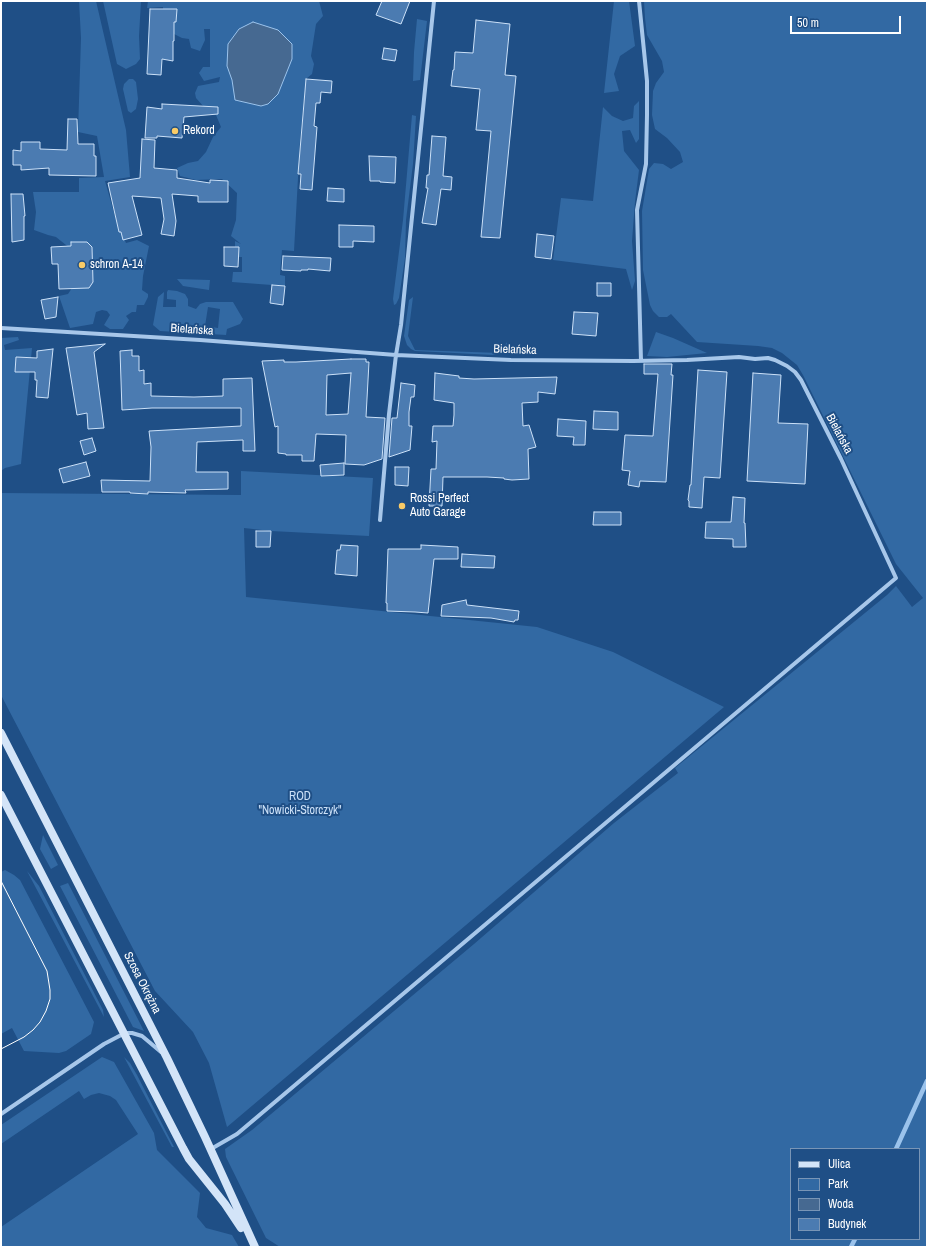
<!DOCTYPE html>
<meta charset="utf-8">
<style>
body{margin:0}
#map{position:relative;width:928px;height:1248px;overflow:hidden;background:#1f4f86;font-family:"Archivo Narrow",sans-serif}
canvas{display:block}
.frame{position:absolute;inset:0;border:2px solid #fff;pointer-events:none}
.legend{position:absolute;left:790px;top:1148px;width:130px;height:92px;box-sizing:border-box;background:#1f4f86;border:1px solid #7995b6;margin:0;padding:5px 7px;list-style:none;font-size:12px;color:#fff}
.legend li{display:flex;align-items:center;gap:8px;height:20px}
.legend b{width:20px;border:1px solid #7995b6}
.scale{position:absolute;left:790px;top:16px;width:111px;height:18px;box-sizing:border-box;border:2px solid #fff;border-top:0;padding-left:5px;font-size:12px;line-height:14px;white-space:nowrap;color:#fff;-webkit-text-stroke:3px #1f4f86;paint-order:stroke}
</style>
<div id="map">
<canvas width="928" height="1248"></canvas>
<div class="frame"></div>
<ul class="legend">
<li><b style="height:5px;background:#d3e4f8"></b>Ulica</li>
<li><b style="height:11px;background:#3269a3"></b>Park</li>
<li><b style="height:11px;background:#466991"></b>Woda</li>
<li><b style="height:11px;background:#4b7bb1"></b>Budynek</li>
</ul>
<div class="scale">50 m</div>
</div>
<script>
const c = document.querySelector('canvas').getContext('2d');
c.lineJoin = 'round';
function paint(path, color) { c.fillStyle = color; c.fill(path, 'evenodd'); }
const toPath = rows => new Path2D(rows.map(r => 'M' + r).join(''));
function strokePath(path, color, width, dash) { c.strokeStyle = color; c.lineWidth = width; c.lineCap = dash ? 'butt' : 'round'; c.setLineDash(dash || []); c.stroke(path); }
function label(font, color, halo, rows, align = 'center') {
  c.font = font + ' "Archivo Narrow",sans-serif'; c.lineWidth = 4; c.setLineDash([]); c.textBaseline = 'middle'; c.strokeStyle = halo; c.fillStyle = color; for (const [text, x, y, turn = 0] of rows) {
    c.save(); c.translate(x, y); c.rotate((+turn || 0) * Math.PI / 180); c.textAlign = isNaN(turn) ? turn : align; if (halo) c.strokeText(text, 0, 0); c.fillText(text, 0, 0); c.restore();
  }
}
paint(toPath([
 [79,1,96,1,126,130,130,177,105,181,117,223,126,243,137,240,149,246,143,276,142,290,148,294,148,297,144,305,137,305,136,312,132,312,126,316,129,320,123,329,110,329,104,325,110,315,107,311,102,310,96,312,93,324,70,328,59,296,68,294,72,288,71,249,56,237,48,235,34,230,36,212,33,192,79,192,79,178,104,177,97,136,78,132,81,38],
 [103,1,141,1,139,36,140,59,136,64,126,69,117,64],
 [148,1,319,1,323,16,316,24,311,56,314,64,312,74,306,79,300,141,294,251,282,250,280,275,285,276,285,286,232,282,233,272,242,272,242,257,239,257,239,247,235,247,235,241,241,244,231,236,236,220,237,193,222,179,196,180,180,176,177,168,188,163,198,161,206,152,213,137,221,127,216,115,211,115,196,98,195,93,198,86,219,82,220,77,204,81,199,73,203,67,210,67,210,29,204,29,205,40,200,51,191,48,189,39,182,38,170,32,163,22,163,7,147,8],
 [614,1,629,1,635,46,620,56,614,74,619,91,604,93],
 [644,1,927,1,927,1247,280,1247,266,1238,226,1157,225,1149,252,1130,474,944,614,823,678,773,675,768,887,595,896,586,912,607,923,598,896,564,803,375,797,365,782,353,772,348,758,346,697,342,671,314,667,317,659,317,653,311,650,305,643,270,642,211,649,169,654,163,663,164,671,169,683,162,680,152,667,138,655,129,652,115,653,91,656,83,664,72,662,61,647,35,645,18],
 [791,1149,919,1149,919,1239,791,1239],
 [417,19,427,21,420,80,413,81,414,52],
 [129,79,133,79,136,82,138,99,136,109,131,113,128,111,123,89,124,84],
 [639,101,639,139,636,143,630,130,622,131,624,151,639,170,635,202,632,241,635,281,632,290,626,269,553,260,561,198,593,201,603,107,612,116,623,121,633,118,634,106],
 [412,115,416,116,413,164,406,220,405,258,399,298,396,304,394,305,393,299,403,220],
 [177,279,210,280,209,290,183,286],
 [168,290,177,291,185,294,188,299,188,306,196,309,200,304,206,302,233,302,243,319,240,324,227,329,226,335,160,331,153,325,158,297,164,292,163,307,176,307,176,300,167,299,167,292],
 [208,307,220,309,218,328,205,326],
 [413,297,408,336,415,350,500,353,507,342,506,349,503,352,494,355,415,351,411,349,407,345,404,336,409,300],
 [656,332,673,338,707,353,667,357,647,356],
 [18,337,19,340,4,345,5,350,32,348,21,464,5,468,1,471,1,338],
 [241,471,373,478,369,536,271,531,244,528,246,597,537,627,613,652,724,707,227,1127,209,1063,193,1032,155,991,1,695,1,493,241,495],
 [43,835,58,865,51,869,40,849],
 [5,870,14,875,20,880,94,1022,91,1034,66,1051,59,1053,24,1051,12,1028,1,1034,1,872],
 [27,871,39,886,103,1010,104,1017],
 [68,883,144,1031,133,1027,60,886],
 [102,1057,114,1062,154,1133,157,1150,200,1193,197,1217,206,1228,232,1235,239,1247,1,1247,1,1227,138,1134,116,1100,110,1096,99,1093,91,1095,84,1099,79,1091,1,1144,1,1125],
 [124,1057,130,1063,137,1075,174,1147,172,1147]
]), '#3269a3');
const water = toPath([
 [253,22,278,30,292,44,292,59,278,94,268,104,261,106,235,100,232,80,227,66,228,44,239,29,253,22]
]);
paint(water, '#466991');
strokePath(water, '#9bc3ec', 1);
strokePath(toPath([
 [896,1149,927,1081],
 [851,1247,855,1239]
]), '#9bc3ec', 4.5);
const building = toPath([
 [382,1,410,1,401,24,376,15,382,1],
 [150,9,177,9,176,22,174,22,174,41,173,41,173,61,162,59,161,75,147,74,150,9],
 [476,20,510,24,505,75,516,76,500,238,481,237,491,131,476,130,480,89,451,86,453,70,454,70,455,52,473,53,476,20],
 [384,48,397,50,395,61,382,59,384,48],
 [306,79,332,81,331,93,321,92,320,103,316,103,314,126,317,127,312,190,300,189,301,174,298,174,306,79],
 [162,104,218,107,218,114,184,117,182,138,157,136,157,138,145,138,147,107,162,109,162,104],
 [68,119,77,119,78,144,94,144,94,156,96,156,96,176,49,175,49,168,21,170,21,165,13,165,13,150,21,151,21,142,40,142,40,149,67,150,68,119],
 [432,136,446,137,443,176,452,177,451,190,441,189,436,225,422,223,428,188,426,188,427,175,429,175,432,136],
 [142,139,155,140,154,168,177,170,177,178,210,183,210,180,228,181,228,202,198,202,198,196,172,194,176,221,174,236,161,234,164,219,161,198,132,196,142,235,123,240,121,232,119,232,108,183,140,178,142,139],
 [369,156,396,157,395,183,380,182,380,181,370,181,369,156],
 [328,188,344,189,344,202,327,201,328,188],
 [11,194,23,194,25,216,24,216,24,240,12,242,11,194],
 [339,225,374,226,374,242,353,241,353,247,339,247,339,225],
 [537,234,554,236,551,259,535,257,537,234],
 [71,242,87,242,92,247,93,282,89,288,59,289,58,264,52,264,51,247,71,246,71,242],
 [224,247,239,247,238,267,224,266,224,247],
 [283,256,331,258,330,271,308,269,308,270,301,270,301,271,282,270,283,256],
 [597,283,611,283,611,296,597,296,597,283],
 [272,285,285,286,283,305,270,303,272,285],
 [58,297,56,317,45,319,41,300,58,297],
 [574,312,598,313,596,336,572,334,574,312],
 [105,344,94,352,104,428,88,429,87,413,77,415,66,348,105,344],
 [53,349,48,398,36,397,37,380,35,380,35,372,15,372,16,357,37,358,37,351,53,349],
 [132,350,132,356,139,356,139,371,144,370,144,384,151,383,151,396,194,397,223,396,223,379,252,378,255,451,243,451,243,440,197,442,196,472,228,472,228,489,185,490,186,493,148,492,148,494,130,493,130,492,102,492,101,480,150,481,151,447,149,431,241,426,241,408,152,408,122,410,120,351,132,350],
 [351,359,366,359,366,362,369,362,366,417,385,418,382,459,364,465,345,464,346,435,316,434,314,461,302,461,302,455,286,455,286,454,278,453,278,426,275,427,262,361,284,360,284,362,296,362,351,359],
 [351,373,348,414,326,415,327,375,351,373],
 [644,364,672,364,671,375,673,375,666,482,640,481,639,487,628,485,630,471,622,470,625,435,653,436,658,374,644,374,644,364],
 [698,370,727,372,720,478,704,477,702,508,689,507,689,501,688,500,690,485,691,485,698,370],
 [435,373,459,376,459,378,474,379,557,377,555,394,538,392,538,402,522,403,523,426,529,425,536,447,528,449,529,479,512,480,504,479,504,478,487,477,443,477,442,506,429,506,431,469,436,469,437,441,432,442,433,426,453,426,454,415,454,403,434,400,435,373],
 [753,373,781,375,778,423,808,424,805,484,747,481,753,373],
 [401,383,415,385,414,397,411,397,409,412,409,426,412,426,410,450,389,457,392,418,397,418,401,383],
 [594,411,618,412,618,430,593,429,594,411],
 [558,419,586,421,585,445,573,445,574,437,557,436,558,419],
 [92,438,96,451,84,455,80,441,92,438],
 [86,462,90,476,63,483,59,469,86,462],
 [344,463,344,475,321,476,320,465,344,463],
 [395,467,409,467,408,486,395,485,395,467],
 [733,497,745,498,744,523,745,523,746,547,733,547,733,539,705,538,706,522,731,522,733,497],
 [594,512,621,512,621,525,593,525,594,512],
 [256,531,271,531,270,547,256,547,256,531],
 [341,545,358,546,357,576,335,574,337,550,340,550,341,545],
 [421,545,458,547,458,559,434,559,428,613,415,612,387,611,387,603,386,603,388,549,421,549,421,545],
 [462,554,495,556,494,568,461,567,462,554],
 [466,600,467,605,519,611,518,620,515,620,514,622,491,618,441,616,442,605,466,600]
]);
paint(building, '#4b7bb1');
strokePath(building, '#cce1f8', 1);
strokePath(toPath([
 [639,1,647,81,647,115,646,164,637,210,641,361],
 [1,328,200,340,396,355,511,360,633,361,687,360,739,357,755,359,768,358,775,360,787,366,795,372,801,380,841,459,896,578,237,1134,211,1149],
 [380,520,389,414,396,355,401,325,434,1],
 [1,1114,104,1044,125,1033,132,1033,142,1036,161,1052]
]), '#a7c7ea', 4);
strokePath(toPath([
 [1,733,167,1058,205,1137,255,1247],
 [1,795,183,1148,189,1159,225,1204,241,1228]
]), '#d3e4f8', 8);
strokePath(toPath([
 [1,881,47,971,50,990,50,999,46,1011,40,1022,33,1030,24,1037,1,1049]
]), '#fff', 1);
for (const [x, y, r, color] of [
 [175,131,4,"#f9cb67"],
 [82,265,4,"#f9cb67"],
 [402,506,4,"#f9cb67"]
]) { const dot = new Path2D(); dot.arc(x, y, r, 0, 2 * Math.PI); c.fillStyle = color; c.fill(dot); strokePath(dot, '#1f4f86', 1.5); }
label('12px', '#fff', '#1f4f86', [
 ["Rekord",183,131],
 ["schron A-14",90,265],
 ["Rossi Perfect",410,499],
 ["Auto Garage",410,513]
], 'left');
label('12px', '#fff', '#1f4f86', [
 ["Bielańska",192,330,4],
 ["Bielańska",515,350,2],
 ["Bielańska",839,434,62],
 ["Szosa Okrężna",142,983,63]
]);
label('12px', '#cce1f8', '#1f4f86', [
 ["ROD",300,797],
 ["\"Nowicki-Storczyk\"",300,811]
]);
</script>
